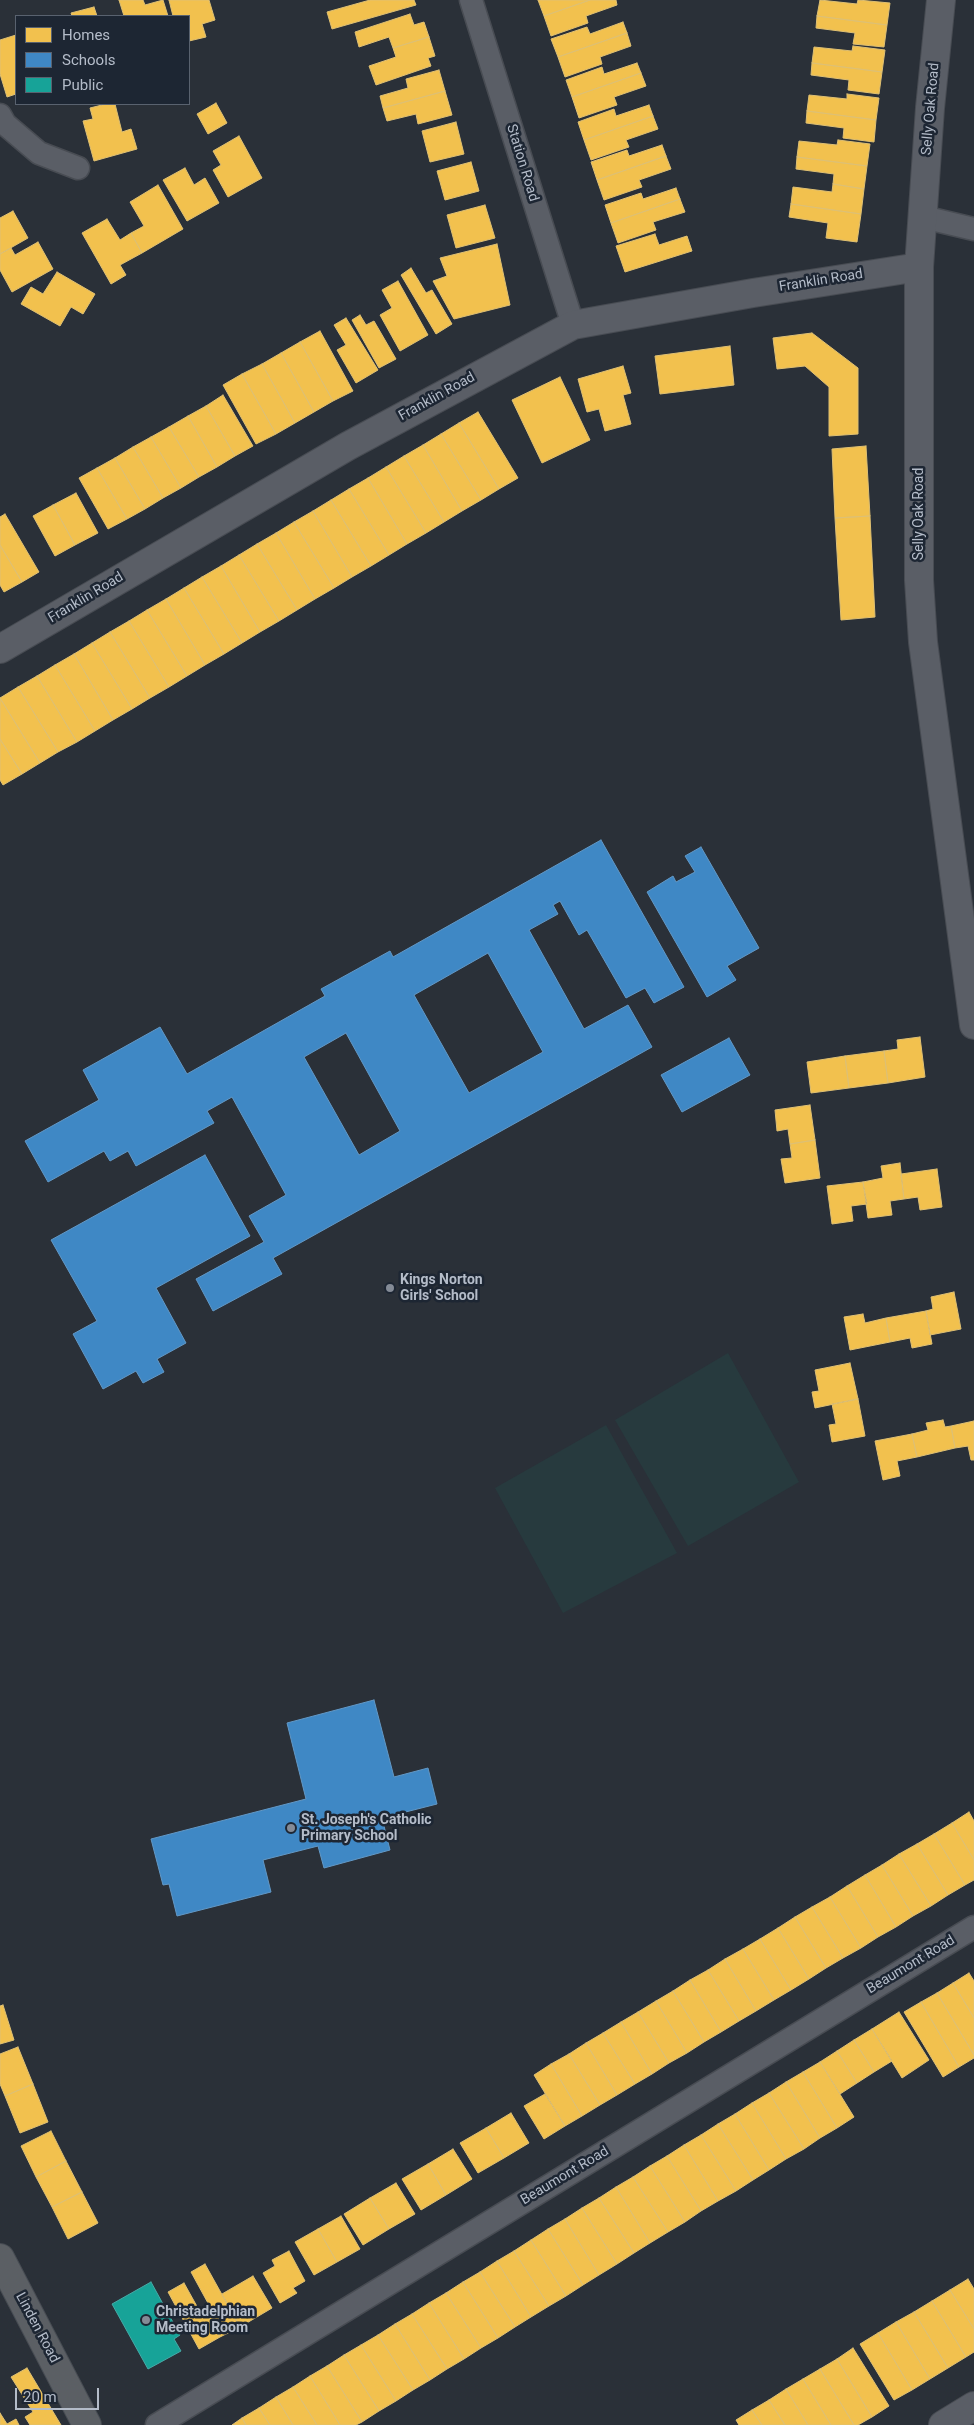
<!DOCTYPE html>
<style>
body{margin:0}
#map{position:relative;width:974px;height:2425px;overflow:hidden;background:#2a3038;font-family:Roboto,sans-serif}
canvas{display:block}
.legend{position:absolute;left:15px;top:15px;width:175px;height:90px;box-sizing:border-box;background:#1d2633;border:1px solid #59626f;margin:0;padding:6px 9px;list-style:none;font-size:15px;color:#b4bcc9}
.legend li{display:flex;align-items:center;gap:10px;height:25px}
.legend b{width:25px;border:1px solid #59626f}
.scale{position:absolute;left:15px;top:2388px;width:84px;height:22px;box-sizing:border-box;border:2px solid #b4bcc9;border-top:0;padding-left:6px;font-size:15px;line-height:18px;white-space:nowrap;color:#b4bcc9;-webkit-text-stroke:4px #1d2633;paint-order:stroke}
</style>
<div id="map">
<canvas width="974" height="2425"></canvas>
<ul class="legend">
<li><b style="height:14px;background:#f2c14e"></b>Homes</li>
<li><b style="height:14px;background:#3f88c5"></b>Schools</li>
<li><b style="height:14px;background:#17a398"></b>Public</li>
</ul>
<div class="scale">20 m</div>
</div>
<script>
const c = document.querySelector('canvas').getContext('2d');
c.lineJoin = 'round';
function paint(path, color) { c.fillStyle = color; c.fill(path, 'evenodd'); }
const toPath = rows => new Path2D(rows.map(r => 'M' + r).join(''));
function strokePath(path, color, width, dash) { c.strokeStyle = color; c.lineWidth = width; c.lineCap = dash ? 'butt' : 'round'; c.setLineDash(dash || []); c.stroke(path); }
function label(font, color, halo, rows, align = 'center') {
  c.font = font + ' Roboto,sans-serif'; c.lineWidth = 5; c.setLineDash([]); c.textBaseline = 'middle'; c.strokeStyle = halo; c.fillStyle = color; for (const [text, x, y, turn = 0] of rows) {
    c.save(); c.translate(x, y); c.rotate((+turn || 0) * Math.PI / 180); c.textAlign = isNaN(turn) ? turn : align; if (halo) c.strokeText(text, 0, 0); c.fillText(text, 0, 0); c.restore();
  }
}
paint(toPath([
 [728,1353,799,1482,688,1546,615,1420],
 [606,1425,677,1553,563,1613,495,1488]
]), '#273a3e');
const homes = toPath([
 [119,0,143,0,145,5,163,0,168,16,124,16,119,0],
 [169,0,209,0,215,20,202,24,206,37,189,41,189,16,173,16,169,0],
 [370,0,414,0,416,5,332,29,327,12,370,0],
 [538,0,590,0,544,16,538,0],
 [590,0,616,0,617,5,586,16,588,23,551,36,544,16,590,0],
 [820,0,857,4,858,0,890,3,887,25,817,16,820,0],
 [94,7,97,16,72,16,71,13,94,7],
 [410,14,414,25,424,22,429,37,393,48,389,37,359,47,355,32,410,14],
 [817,16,887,25,884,47,853,44,855,33,816,28,817,16],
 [623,22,627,33,558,57,551,39,587,27,590,34,623,22],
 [627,33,631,46,600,57,602,64,565,77,558,57,627,33],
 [16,35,16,94,7,97,0,74,0,40,16,35],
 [429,37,435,56,428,58,431,66,376,85,369,66,396,57,393,48,429,37],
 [853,46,885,50,882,72,812,63,814,47,852,51,853,46],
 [637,63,641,73,572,97,566,80,602,67,604,74,637,63],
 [812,63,882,72,879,94,848,90,849,80,811,75,812,63],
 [439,70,445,91,383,108,380,96,408,88,406,79,439,70],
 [641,73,646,86,614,97,617,105,579,118,572,97,641,73],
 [445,91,452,115,418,124,416,114,387,121,383,108,445,91],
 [847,94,879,98,876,120,807,111,809,95,847,99,847,94],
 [216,103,227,123,208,134,197,114,216,103],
 [106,104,115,104,122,132,131,129,137,149,94,161,83,121,93,119,90,108,106,104],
 [649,105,653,116,584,140,578,122,614,109,616,116,649,105],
 [807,111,876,120,874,142,843,138,844,128,806,123,807,111],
 [653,116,658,129,626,140,629,147,591,160,584,140,653,116],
 [456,122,464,154,430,162,422,131,456,122],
 [239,136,262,178,228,197,213,170,221,165,213,151,239,136],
 [838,140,870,144,867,166,797,157,799,141,837,145,838,140],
 [662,145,666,156,597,180,591,162,627,150,629,156,662,145],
 [666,156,671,169,639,180,642,187,604,200,597,180,666,156],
 [797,157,867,166,864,189,833,184,834,174,796,169,797,157],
 [471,162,479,191,445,200,437,171,471,162],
 [185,168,194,185,205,178,219,203,187,221,163,180,185,168],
 [833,184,864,189,861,214,791,204,793,187,832,192,833,184],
 [158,185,183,229,142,253,131,233,144,226,130,202,158,185],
 [676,188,680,199,611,223,605,205,641,193,643,199,676,188],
 [680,199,685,212,653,222,656,230,618,243,611,223,680,199],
 [791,204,861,214,857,242,826,238,828,223,789,217,791,204],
 [485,205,495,238,456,248,447,215,485,205],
 [13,211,28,238,0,254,0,218,13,211],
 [107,219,120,240,131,233,142,253,120,265,126,275,111,284,82,233,107,219],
 [655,234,659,245,687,236,692,251,625,272,616,246,655,234],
 [38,242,53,269,12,292,0,270,0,254,11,248,15,255,38,242],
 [497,244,510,305,454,319,433,281,447,276,440,258,497,244],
 [411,268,426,293,432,290,452,324,436,334,401,275,411,268],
 [57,272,95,294,83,314,71,307,60,326,21,304,31,287,43,294,57,272],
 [398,281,428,335,400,351,380,315,392,308,382,290,398,281],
 [360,315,366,325,374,321,396,359,379,368,352,320,360,315],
 [346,318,378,370,356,383,337,350,346,345,334,325,346,318],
 [320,331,353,391,333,401,300,342,320,331],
 [812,333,858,368,858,434,829,436,829,387,805,366,777,369,773,338,812,333],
 [300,342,333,401,314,412,281,353,300,342],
 [730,346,734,385,660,394,655,356,730,346],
 [281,353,314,412,295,423,262,364,281,353],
 [262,364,295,423,276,434,242,374,262,364],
 [623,366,631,393,623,395,631,424,605,431,599,409,587,412,578,379,623,366],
 [242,374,276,434,256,444,223,385,242,374],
 [560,377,590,440,542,463,512,400,560,377],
 [223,395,253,446,235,456,206,406,223,395],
 [206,406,235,456,217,467,188,416,206,406],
 [478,412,518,478,499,489,459,423,478,412],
 [188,416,217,467,199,477,169,427,188,416],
 [459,423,499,489,481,500,441,434,459,423],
 [169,427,199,477,181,488,151,437,169,427],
 [441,434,481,500,462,511,423,445,441,434],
 [151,437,181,488,163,498,133,447,151,437],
 [423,445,462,511,444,522,404,456,423,445],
 [866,446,870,516,835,518,832,449,866,446],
 [133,447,163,498,145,509,115,458,133,447],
 [404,456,444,522,426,533,386,467,404,456],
 [115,458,145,509,127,519,97,468,115,458],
 [386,467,426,533,407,544,368,478,386,467],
 [97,468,127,519,108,529,79,478,97,468],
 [368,478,407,544,389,555,349,489,368,478],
 [349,489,389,555,371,566,331,500,349,489],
 [76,493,98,533,75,545,53,505,76,493],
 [331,500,371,566,352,577,313,511,331,500],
 [53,505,75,545,55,556,33,516,53,505],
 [313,511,352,577,334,588,294,522,313,511],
 [5,514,39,572,22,582,0,545,0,517,5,514],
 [870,516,875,617,841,620,835,518,870,516],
 [294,522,334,588,315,599,276,533,294,522],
 [276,533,315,599,297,610,257,544,276,533],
 [257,544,297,610,279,621,239,555,257,544],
 [0,545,22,582,4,592,0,585,0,545],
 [239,555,279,621,260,632,221,566,239,555],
 [221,566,260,632,242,643,202,577,221,566],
 [202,577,242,643,224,654,184,588,202,577],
 [184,588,224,654,205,665,166,599,184,588],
 [166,599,205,665,187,676,147,610,166,599],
 [147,610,187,676,169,687,129,621,147,610],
 [129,621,169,687,150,698,110,632,129,621],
 [110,632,150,698,132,709,92,643,110,632],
 [92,643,132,709,113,720,74,654,92,643],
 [74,654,113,720,95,731,55,665,74,654],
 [55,665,95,731,77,742,37,676,55,665],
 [37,676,77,742,58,752,18,687,37,676],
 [18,687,58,752,40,763,0,698,18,687],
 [0,698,40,763,22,774,0,739,0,698],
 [0,739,22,774,3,785,0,780,0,739],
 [920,1037,925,1077,888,1083,884,1051,898,1049,897,1040,920,1037],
 [884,1051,888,1083,849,1088,845,1056,884,1051],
 [845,1056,849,1088,811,1093,807,1062,845,1056],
 [810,1105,815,1140,790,1144,788,1129,777,1131,775,1110,810,1105],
 [815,1140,820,1178,785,1183,781,1159,792,1158,790,1144,815,1140],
 [900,1163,904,1199,890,1201,892,1215,868,1218,863,1182,883,1178,881,1166,900,1163],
 [937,1169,942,1207,920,1210,918,1197,904,1199,901,1174,937,1169],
 [863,1182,867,1204,851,1206,853,1221,832,1224,827,1186,863,1182],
 [954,1292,961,1329,930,1335,926,1311,933,1309,931,1297,954,1292],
 [926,1311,932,1344,912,1348,910,1338,890,1342,886,1318,926,1311],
 [863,1314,865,1323,886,1318,890,1342,850,1350,844,1317,863,1314],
 [850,1363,858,1399,815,1408,812,1392,819,1391,815,1370,850,1363],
 [858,1399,865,1436,832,1442,829,1425,836,1424,832,1404,858,1399],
 [943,1420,945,1427,951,1426,955,1448,917,1457,912,1434,928,1430,926,1423,943,1420],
 [974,1421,974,1460,971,1460,968,1446,955,1448,951,1426,974,1421],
 [912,1434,917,1457,897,1461,900,1476,883,1480,875,1441,912,1434],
 [969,1812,974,1821,974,1860,952,1823,969,1812],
 [952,1823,974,1860,974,1880,965,1885,934,1834,952,1823],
 [934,1834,965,1885,948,1895,917,1844,934,1834],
 [917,1844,948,1895,931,1906,899,1854,917,1844],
 [899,1854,931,1906,913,1916,882,1865,899,1854],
 [882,1865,913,1916,896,1927,865,1875,882,1865],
 [865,1875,896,1927,878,1937,847,1886,865,1875],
 [847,1886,878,1937,861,1948,830,1897,847,1886],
 [830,1897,861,1948,843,1958,812,1907,830,1897],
 [812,1907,843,1958,826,1968,795,1917,812,1907],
 [795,1917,826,1968,809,1979,778,1928,795,1917],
 [778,1928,809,1979,791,1990,760,1939,778,1928],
 [760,1939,791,1990,774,2000,743,1949,760,1939],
 [743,1949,774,2000,756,2011,725,1959,743,1949],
 [725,1959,756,2011,739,2021,708,1970,725,1959],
 [708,1970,739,2021,721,2032,690,1980,708,1970],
 [969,1973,974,1981,974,2018,953,1983,969,1973],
 [690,1980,721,2032,704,2042,673,1991,690,1980],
 [953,1983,974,2018,974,2055,937,1993,953,1983],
 [673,1991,704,2042,687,2053,656,2001,673,1991],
 [937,1993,974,2055,974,2058,959,2067,921,2002,937,1993],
 [656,2001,687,2053,669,2063,638,2012,656,2001],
 [921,2002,959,2067,943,2077,904,2012,921,2002],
 [3,2005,14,2040,0,2044,0,2006,3,2005],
 [638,2012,669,2063,652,2074,621,2022,638,2012],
 [899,2012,929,2060,902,2078,872,2029,899,2012],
 [621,2022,652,2074,635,2084,603,2033,621,2022],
 [872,2029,892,2061,874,2072,854,2040,872,2029],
 [603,2033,635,2084,617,2095,586,2043,603,2033],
 [854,2040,874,2072,857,2083,837,2051,854,2040],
 [586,2043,617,2095,600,2105,569,2054,586,2043],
 [18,2047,33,2084,5,2096,0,2084,0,2054,18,2047],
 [837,2051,857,2083,840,2094,820,2062,837,2051],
 [569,2054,600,2105,582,2116,551,2064,569,2054],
 [820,2062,854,2117,837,2128,803,2072,820,2062],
 [551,2064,582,2116,565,2126,534,2075,551,2064],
 [803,2072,837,2128,820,2138,786,2082,803,2072],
 [786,2082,820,2138,804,2149,769,2093,786,2082],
 [33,2084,48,2122,20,2133,5,2096,33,2084],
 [769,2093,804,2149,786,2159,752,2103,769,2093],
 [545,2094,565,2126,544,2139,524,2106,545,2094],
 [752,2103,786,2159,769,2170,735,2114,752,2103],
 [511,2113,529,2143,504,2158,486,2128,511,2113],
 [735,2114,769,2170,753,2180,718,2124,735,2114],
 [718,2124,753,2180,736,2191,701,2135,718,2124],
 [486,2128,504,2158,478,2173,460,2143,486,2128],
 [51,2131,66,2161,36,2177,21,2146,51,2131],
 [701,2135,736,2191,718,2201,684,2145,701,2135],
 [684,2145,718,2201,701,2211,667,2156,684,2145],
 [453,2149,472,2179,446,2195,428,2164,453,2149],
 [667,2156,701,2211,685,2222,650,2166,667,2156],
 [66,2161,82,2192,52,2207,36,2177,66,2161],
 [428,2164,446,2195,421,2210,402,2179,428,2164],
 [650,2166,685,2222,668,2232,633,2177,650,2166],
 [633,2177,668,2232,650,2243,616,2187,633,2177],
 [396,2183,415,2214,389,2229,370,2198,396,2183],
 [616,2187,650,2243,634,2253,599,2198,616,2187],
 [82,2192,98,2223,68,2239,52,2207,82,2192],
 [370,2198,389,2229,363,2245,344,2214,370,2198],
 [599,2198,634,2253,617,2264,582,2208,599,2198],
 [582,2208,617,2264,599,2275,565,2219,582,2208],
 [341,2216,360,2249,337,2262,318,2229,341,2216],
 [565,2219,599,2275,583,2285,548,2229,565,2219],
 [318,2229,337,2262,314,2275,295,2242,318,2229],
 [548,2229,583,2285,566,2296,531,2240,548,2229],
 [531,2240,566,2296,549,2306,514,2251,531,2240],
 [289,2251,305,2281,293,2288,297,2293,280,2303,263,2273,275,2266,272,2260,289,2251],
 [514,2251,549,2306,531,2317,497,2261,514,2251],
 [497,2261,531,2317,515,2327,480,2272,497,2261],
 [205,2264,240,2327,220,2337,204,2308,209,2305,191,2272,205,2264],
 [480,2272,515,2327,498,2338,463,2282,480,2272],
 [253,2276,272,2308,240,2327,222,2294,253,2276],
 [968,2279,974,2289,974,2329,950,2290,968,2279],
 [463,2282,498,2338,481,2348,446,2293,463,2282],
 [184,2283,199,2310,204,2308,220,2337,199,2349,168,2292,184,2283],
 [950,2290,974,2329,974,2352,966,2357,932,2301,950,2290],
 [446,2293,481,2348,464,2359,429,2303,446,2293],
 [932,2301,966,2357,948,2368,914,2312,932,2301],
 [429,2303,464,2359,447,2369,412,2314,429,2303],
 [914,2312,948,2368,930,2379,896,2322,914,2312],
 [412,2314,447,2369,430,2380,395,2324,412,2314],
 [896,2322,930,2379,912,2390,878,2333,896,2322],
 [395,2324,430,2380,413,2390,378,2335,395,2324],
 [878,2333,912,2390,894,2400,860,2344,878,2333],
 [378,2335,413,2390,396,2401,361,2345,378,2335],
 [361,2345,396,2401,379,2411,344,2355,361,2345],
 [853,2348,889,2406,872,2417,837,2359,853,2348],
 [344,2355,379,2411,362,2422,327,2366,344,2355],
 [837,2359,872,2417,858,2425,854,2425,820,2369,837,2359],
 [327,2366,362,2422,356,2425,340,2425,310,2376,327,2366],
 [27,2368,61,2425,30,2425,25,2417,33,2412,11,2377,27,2368],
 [820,2369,854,2425,831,2425,803,2379,820,2369],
 [310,2376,340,2425,317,2425,293,2387,310,2376],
 [803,2379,831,2425,808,2425,786,2389,803,2379],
 [293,2387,317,2425,293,2425,276,2397,293,2387],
 [786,2389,808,2425,785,2425,769,2400,786,2389],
 [276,2397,293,2425,270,2425,259,2408,276,2397],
 [769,2400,785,2425,762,2425,752,2410,769,2400],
 [259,2408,270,2425,246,2425,242,2418,259,2408],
 [752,2410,762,2425,739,2425,736,2420,752,2410],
 [0,2413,7,2424,16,2419,19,2425,0,2425,0,2413],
 [242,2418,246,2425,232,2425,242,2418]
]);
paint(homes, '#f2c14e');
strokePath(homes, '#dfc073', 1);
const schools = toPath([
 [601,840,684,987,654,1003,645,988,626,998,587,930,579,935,560,901,553,905,558,914,529,930,584,1029,628,1005,652,1047,273,1258,282,1274,213,1311,196,1279,264,1242,249,1216,286,1195,232,1097,207,1111,214,1123,136,1166,128,1151,110,1161,104,1151,48,1182,25,1141,99,1100,83,1070,160,1027,187,1074,325,996,321,989,390,951,393,957,601,840],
 [488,953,543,1052,469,1093,414,995,488,953],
 [346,1033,400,1131,359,1155,304,1057,346,1033],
 [701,847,759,948,727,966,736,980,707,997,647,892,673,876,676,882,695,872,685,856,701,847],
 [729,1038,750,1075,682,1112,661,1075,729,1038],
 [205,1155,250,1236,156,1288,186,1343,157,1359,164,1372,143,1383,136,1371,103,1389,73,1334,97,1321,51,1240,205,1155],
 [374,1700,394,1777,428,1768,437,1804,382,1818,390,1850,324,1868,318,1846,263,1860,271,1892,177,1916,169,1884,163,1885,151,1839,306,1799,287,1723,374,1700]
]);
paint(schools, '#3f88c5');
strokePath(schools, '#6298c6', 1);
const public = toPath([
 [151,2282,180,2335,174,2339,181,2351,148,2369,112,2304,151,2282]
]);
paint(public, '#17a398');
strokePath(public, '#46aaa7', 1);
const minor = toPath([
 [471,0,573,325],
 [0,115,5,124,39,153,78,168],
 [923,217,974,229],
 [157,2425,974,1927]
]);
const tertiary = toPath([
 [941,0,930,108,919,267,919,580,923,642,974,1025],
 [0,649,348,446,573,325,753,293,919,267],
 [943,2425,974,2406]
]);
const trunk = toPath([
 [0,2258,87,2425]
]);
strokePath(minor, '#484c53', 25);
strokePath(tertiary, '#484c53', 30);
strokePath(trunk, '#474c53', 30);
strokePath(minor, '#5a5e66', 22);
strokePath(tertiary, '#5a5e66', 28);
strokePath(trunk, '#5b5f64', 28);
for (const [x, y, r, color] of [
 [390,1288,5,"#848b96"],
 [291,1828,5,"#848b96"],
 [146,2320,5,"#848b96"]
]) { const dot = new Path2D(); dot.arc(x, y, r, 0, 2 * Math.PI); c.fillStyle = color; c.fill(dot); strokePath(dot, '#1d2633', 2); }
label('14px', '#b4bcc9', '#1d2633', [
 ["Selly Oak Road",931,109,-85],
 ["Station Road",522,163,73],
 ["Franklin Road",821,281,-9],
 ["Franklin Road",437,397,-29],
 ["Selly Oak Road",919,514,-90],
 ["Franklin Road",86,598,-31],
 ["Beaumont Road",911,1965,-31],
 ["Beaumont Road",565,2176,-31],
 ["Linden Road",37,2328,62]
]);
label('bold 14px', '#b4bcc9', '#1d2633', [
 ["Kings Norton",400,1280],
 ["Girls' School",400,1296],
 ["St. Joseph's Catholic",301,1820],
 ["Primary School",301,1836],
 ["Christadelphian",156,2312],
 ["Meeting Room",156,2328]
], 'left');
</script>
